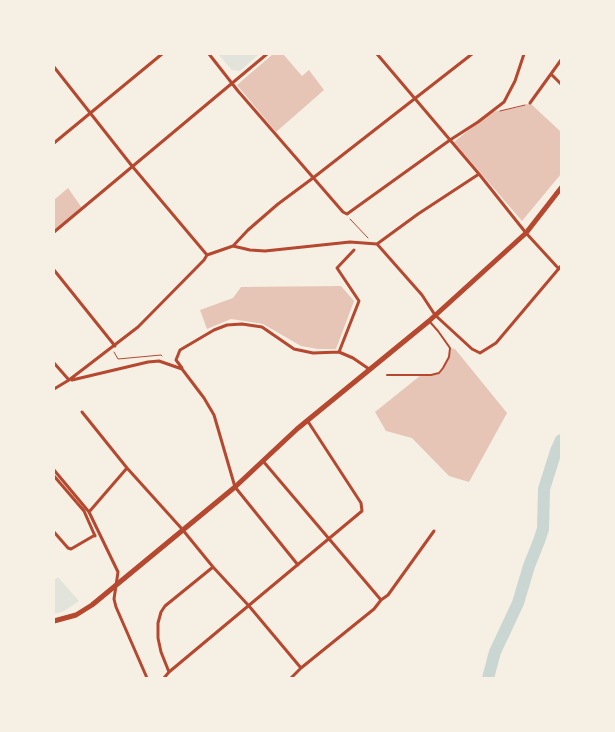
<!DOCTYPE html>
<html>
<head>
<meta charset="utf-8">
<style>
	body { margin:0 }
	#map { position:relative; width:615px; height:732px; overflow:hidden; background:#f6efe4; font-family:Figtree,sans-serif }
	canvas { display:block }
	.frame { position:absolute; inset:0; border:55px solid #f6efe4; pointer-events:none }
</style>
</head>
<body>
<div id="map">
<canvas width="615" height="732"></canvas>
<div class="frame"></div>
</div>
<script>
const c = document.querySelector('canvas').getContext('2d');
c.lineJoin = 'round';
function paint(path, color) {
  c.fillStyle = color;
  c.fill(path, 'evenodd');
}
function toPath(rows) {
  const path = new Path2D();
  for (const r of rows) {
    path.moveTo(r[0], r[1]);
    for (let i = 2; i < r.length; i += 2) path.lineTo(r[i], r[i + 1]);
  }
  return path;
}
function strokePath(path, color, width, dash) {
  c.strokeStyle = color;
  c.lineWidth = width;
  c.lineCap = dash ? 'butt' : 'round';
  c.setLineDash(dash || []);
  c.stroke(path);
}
paint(toPath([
	[218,54,259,54,240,71,232,70],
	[58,577,79,601,64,611,54,614,54,580]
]), '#e2e4dc');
strokePath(toPath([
	[488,678,495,652,518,603,529,566,539,541,543,529,544,489,556,451,561,440]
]), '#c9d6d2', 12);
paint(toPath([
	[273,54,283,54,302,76,309,70,324,90,276,132,237,85],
	[530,103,561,132,561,174,522,221,454,142,491,112,519,107],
	[68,188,82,208,54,232,54,200],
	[341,286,354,301,336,349,318,349,301,346,263,324,245,321,231,319,207,329,200,310,233,298,241,287],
	[450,348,455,349,507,413,469,482,449,476,412,438,386,431,375,412,421,375,431,375,439,373,447,362]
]), '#e6c5b7');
strokePath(toPath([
	[500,111,525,105],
	[350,219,368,238],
	[114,352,118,359,161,355,162,356]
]), '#b5482f', 1);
strokePath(toPath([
	[387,375,431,375,439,373,443,368,449,357,450,348,438,331,430,322]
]), '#b5482f', 2);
strokePath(toPath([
	[209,54,238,91,343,212,347,214,450,140,478,122,504,102,515,81,524,54],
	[377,54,479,174,526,233,559,269],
	[54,67,132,166,207,255],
	[552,75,561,84],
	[530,103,561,60],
	[54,143,162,54],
	[54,232,267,54],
	[377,244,422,295,435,315,472,349,480,353,496,343,561,266],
	[233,246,250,250,265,251,350,242,377,244,418,214,479,174],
	[54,270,115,346],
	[339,352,359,301,337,268,354,250],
	[54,363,69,380],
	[182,368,176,360,180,350,214,330,227,325,242,324,262,327,294,349,313,353,339,352,353,358,369,369],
	[72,380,148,362,159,361,182,369,204,398,214,415,235,487,298,565],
	[54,389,69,380,138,327,204,260,207,255,233,246,248,230,278,204,313,178,472,54],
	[82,412,127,468,182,529,213,567,249,606,301,668],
	[263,461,381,600],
	[54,470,89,512,118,572,114,599,116,607,147,678],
	[54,476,84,511,95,536],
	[89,512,127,468],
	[54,532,68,548,71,549,95,535],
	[169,672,161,652,158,638,158,623,161,612,165,606,213,567],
	[164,678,169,672,362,511,361,503,307,420],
	[291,678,301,668,374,609,381,600,388,595,434,531]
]), '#b5482f', 3);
strokePath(toPath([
	[54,621,76,615,92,605,235,487,297,429,429,321,526,233,561,188]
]), '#b5482f', 5);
</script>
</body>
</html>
